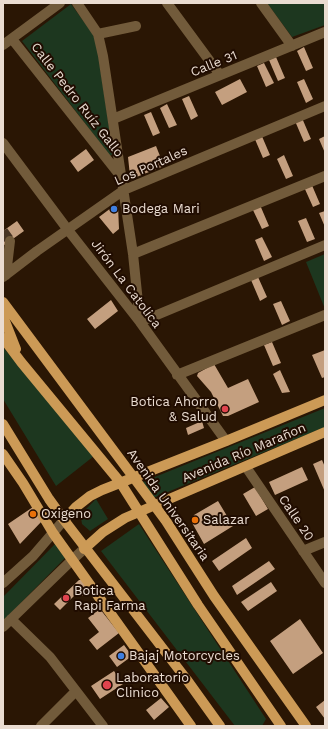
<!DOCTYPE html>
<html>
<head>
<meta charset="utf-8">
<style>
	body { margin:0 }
	#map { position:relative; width:328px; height:729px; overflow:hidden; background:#2a1604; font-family:"Work Sans",sans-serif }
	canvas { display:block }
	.frame { position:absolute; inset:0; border:4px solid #eadcd1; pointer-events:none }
</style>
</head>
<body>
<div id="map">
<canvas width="328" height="729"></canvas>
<div class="frame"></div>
</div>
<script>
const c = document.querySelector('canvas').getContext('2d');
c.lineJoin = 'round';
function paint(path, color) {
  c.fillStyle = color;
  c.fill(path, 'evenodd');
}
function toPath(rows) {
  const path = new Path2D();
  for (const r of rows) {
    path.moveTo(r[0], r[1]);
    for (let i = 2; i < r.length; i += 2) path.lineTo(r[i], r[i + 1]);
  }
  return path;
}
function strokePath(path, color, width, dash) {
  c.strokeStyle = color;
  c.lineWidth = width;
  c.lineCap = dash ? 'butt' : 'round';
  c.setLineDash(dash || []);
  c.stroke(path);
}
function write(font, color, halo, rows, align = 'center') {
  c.font = font + ' "Work Sans",sans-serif';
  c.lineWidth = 4;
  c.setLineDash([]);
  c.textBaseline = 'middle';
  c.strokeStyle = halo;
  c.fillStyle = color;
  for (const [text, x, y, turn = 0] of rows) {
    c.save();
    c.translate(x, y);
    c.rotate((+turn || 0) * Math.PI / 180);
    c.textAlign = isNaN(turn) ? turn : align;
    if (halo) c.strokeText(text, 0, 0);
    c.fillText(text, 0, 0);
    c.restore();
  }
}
paint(toPath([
	[267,3,325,3,325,25,292,37],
	[71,4,93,34,97,46,113,154,110,156,22,41],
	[325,254,325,309,306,262],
	[3,347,94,456,56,486,3,399],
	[325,408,325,427,146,501,135,485],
	[96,499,108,519,90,531,82,524,81,518,83,512],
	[139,524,266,719,262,726,235,726,101,551],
	[56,543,67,556,3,621,3,597]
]), '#1d371f');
paint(toPath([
	[304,47,313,68,306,71,297,51],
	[276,57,285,78,278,81,269,60],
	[264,63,274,83,266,87,257,66],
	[240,79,247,92,222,105,215,92],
	[304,79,313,99,306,103,297,82],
	[189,96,198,116,191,120,182,99],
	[167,104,177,125,169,128,160,108],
	[151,112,160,133,153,136,144,115],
	[302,118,311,139,304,142,295,121],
	[261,134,270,155,263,158,254,137],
	[325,136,325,153,319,139],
	[156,146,164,166,134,178,130,176,128,157],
	[86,149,94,160,78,172,70,161],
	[284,155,293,176,286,179,277,159],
	[311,183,320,204,313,207,304,187],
	[115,205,118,206,119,229,113,234,99,217],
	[260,205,269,226,262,229,252,208],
	[325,211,325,227,319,213],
	[306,218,315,239,307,242,298,221],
	[17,221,24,231,3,246,3,231],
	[262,237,272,257,264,261,255,240],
	[258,277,267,297,260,301,251,280],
	[111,300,118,311,95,329,87,319],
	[281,301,290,321,282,325,273,304],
	[272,342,281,363,273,366,264,345],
	[325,350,325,377,322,378,312,355],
	[214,364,228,388,248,379,259,402,228,416,223,416,211,392,197,376,198,373],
	[280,370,290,392,282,393,273,374],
	[202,421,204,428,188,435,186,428],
	[322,460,325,467,325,492,313,464],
	[302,467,308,480,275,495,269,482],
	[255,487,268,509,256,516,243,494],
	[218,501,233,526,204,544,191,521,194,515],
	[33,507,42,521,20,544,8,524],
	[246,538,252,548,219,571,212,561],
	[269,561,275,569,237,595,232,586],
	[79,580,84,580,91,587,82,596,78,592,60,610,54,604],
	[271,582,277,591,248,611,241,602],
	[100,609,119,633,97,650,89,640,99,632,88,618],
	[300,619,323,653,293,674,270,641],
	[124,645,132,656,117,667,109,656],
	[114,671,123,684,100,699,91,686],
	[161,698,169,707,154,720,146,710],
	[325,700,325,719,316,707]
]), '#c49f7f');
strokePath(toPath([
	[3,231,10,241]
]), '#473423', 10, [10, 5]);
strokePath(toPath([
	[77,3,98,34,103,56,133,254,140,322,325,245],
	[167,3,220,75],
	[261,3,292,46],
	[98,34,136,26],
	[12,39,122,178],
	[3,45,60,3],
	[113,119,325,32],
	[3,143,68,230,140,322,226,441],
	[133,254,325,176],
	[6,275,10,241],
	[3,277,37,251,124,190,325,106],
	[177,375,325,315],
	[246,467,325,583],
	[303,551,325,542],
	[3,583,33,556,64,520],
	[11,619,50,657,103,726],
	[3,627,72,560,84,549],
	[41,726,76,691]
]), '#725b3b', 10);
strokePath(toPath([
	[3,302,166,521,214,596,306,726],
	[3,316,16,349],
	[3,338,21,362,120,482,198,605,281,726],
	[3,424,49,499,64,520,187,680,220,726],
	[3,454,23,483,53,533,191,726],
	[64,520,76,507,90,496,102,490,226,441,325,400],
	[84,549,103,532,125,518,325,432]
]), '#cc9a56', 10);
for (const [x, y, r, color] of [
	[114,209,4,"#3f7fe0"],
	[225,409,4,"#e0444e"],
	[33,514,4,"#e8710a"],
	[195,520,4,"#e8710a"],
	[66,598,4,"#e0444e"],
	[121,656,4,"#3f7fe0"],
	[107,685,5,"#e0444e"]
]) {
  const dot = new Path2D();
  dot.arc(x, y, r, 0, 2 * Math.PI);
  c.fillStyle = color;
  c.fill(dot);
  strokePath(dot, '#200c00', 1.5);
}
write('13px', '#eadcd1', '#200c00', [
	["Calle 31",214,64,-22],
	["Calle Pedro Ruíz Gallo",77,100,52],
	["Los Portales",151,166,-24],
	["Jirón La Catolica",126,284,53],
	["Avenida Río Marañon",244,453,-23],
	["Avenida Universitaria",168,505,55],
	["Calle 20",296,518,56]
]);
write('13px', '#eadcd1', '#200c00', [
	["Bodega Mari",122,209],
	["Botica Ahorro",217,402,"right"],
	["& Salud",217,417,"right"],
	["Oxigeno",41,514],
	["Salazar",203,520],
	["Botica",74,591],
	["Rapi Farma",74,606],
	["Bajaj Motorcycles",129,656],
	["Laboratorio",116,678],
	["Clinico",116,693]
], 'left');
</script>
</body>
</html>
